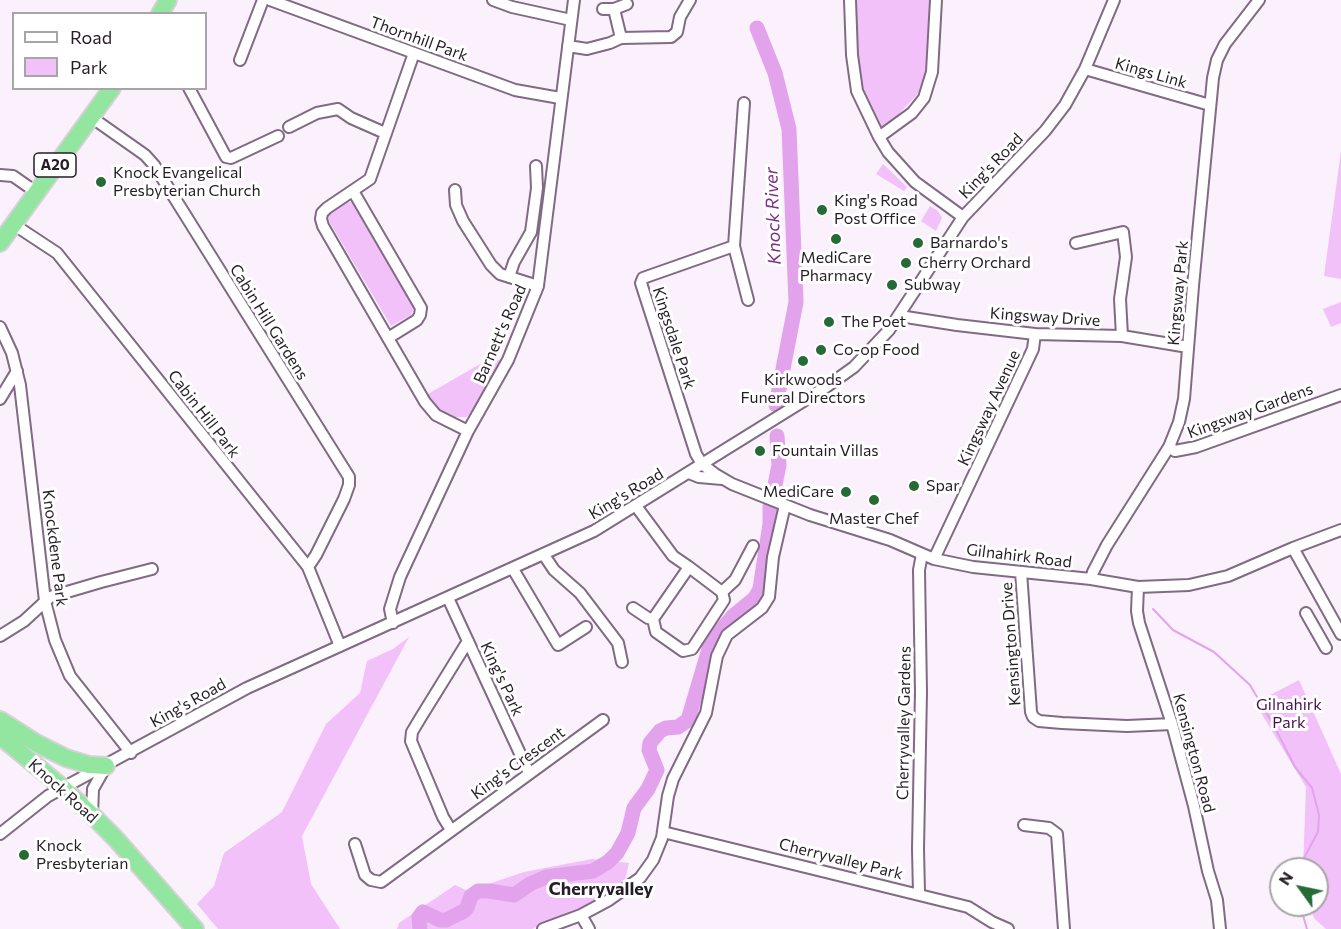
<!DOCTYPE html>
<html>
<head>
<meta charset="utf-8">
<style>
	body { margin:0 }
	#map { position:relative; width:1341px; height:929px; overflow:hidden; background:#fbf1fd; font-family:Commissioner,sans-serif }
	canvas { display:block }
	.legend { position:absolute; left:12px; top:12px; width:195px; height:78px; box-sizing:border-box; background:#fff; border:2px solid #a8a5a9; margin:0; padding:8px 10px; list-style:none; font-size:18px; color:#261d27 }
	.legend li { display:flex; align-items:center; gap:12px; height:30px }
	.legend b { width:30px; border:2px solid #a8a5a9 }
	.north { position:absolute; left:1269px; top:857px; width:60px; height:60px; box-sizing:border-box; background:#fff; border:2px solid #a8a5a9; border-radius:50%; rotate:303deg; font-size:16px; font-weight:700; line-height:24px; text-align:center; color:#261d27 }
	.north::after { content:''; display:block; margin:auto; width:21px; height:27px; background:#266a36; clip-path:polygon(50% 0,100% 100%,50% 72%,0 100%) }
</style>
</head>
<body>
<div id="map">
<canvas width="1341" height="929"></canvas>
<ul class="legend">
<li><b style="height:8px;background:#fff"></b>Road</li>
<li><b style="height:16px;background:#f2c1f9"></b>Park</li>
</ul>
<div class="north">N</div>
</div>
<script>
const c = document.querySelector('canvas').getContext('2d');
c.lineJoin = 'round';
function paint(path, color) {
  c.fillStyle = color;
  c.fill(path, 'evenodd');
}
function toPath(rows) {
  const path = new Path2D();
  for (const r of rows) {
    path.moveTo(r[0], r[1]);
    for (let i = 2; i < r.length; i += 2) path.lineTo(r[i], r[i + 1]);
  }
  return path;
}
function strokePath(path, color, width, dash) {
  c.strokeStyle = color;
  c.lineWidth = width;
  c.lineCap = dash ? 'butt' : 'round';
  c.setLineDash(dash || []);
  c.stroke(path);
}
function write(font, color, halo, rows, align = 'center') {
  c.font = font + ' Commissioner,sans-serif';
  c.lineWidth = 6;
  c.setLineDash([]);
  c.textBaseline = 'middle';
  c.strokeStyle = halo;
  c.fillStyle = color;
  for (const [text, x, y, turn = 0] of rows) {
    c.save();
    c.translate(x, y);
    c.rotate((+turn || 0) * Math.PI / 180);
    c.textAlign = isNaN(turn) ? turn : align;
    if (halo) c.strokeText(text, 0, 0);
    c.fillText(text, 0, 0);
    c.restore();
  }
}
paint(toPath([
	[854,0,931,0,926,77,917,95,889,124,885,126,879,126,865,101,860,86],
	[1341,151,1341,279,1324,276],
	[883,164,907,187,904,191,876,174],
	[345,200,353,203,414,308,411,315,391,326,330,223,328,216,332,210],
	[930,206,938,211,942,218,936,231,921,221],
	[1341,302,1341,323,1331,327,1323,309],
	[494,356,500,361,479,400,467,417,454,417,444,413,428,398,428,394],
	[409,637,302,836,311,884,340,929,218,929,197,904,214,886,224,853,282,812,326,724,360,693,367,661,393,649],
	[1299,680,1341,774,1341,929,1326,929,1314,918,1310,905,1317,905,1317,869,1303,869,1306,787,1255,703],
	[592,859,629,863,624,884,595,901,532,929,397,929,399,923,455,885,468,891,524,872]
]), '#f2c1f9');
strokePath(toPath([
	[1153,609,1173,630,1214,652,1250,685,1274,726,1295,767,1312,788,1319,815,1318,832,1298,869],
	[1300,905,1307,929]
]), '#e3a3ec', 2);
strokePath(toPath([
	[757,28,775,73,789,129,796,302,776,405],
	[774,490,779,465,777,436],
	[420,929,419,917,423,912,440,920,446,920,464,911,467,908,471,896,478,891,489,891,514,895,530,884,546,877,593,871,608,862,617,853,628,833,634,808,648,789,657,770,649,750,650,743,660,731,666,728,678,727,688,720,711,642,733,616,755,598,760,589,770,524,770,506]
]), '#e3a3ec', 15);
const minor = toPath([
	[270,0,515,90,560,98],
	[493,0,512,7,571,20],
	[850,0,852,55,857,91,879,137,888,152,915,182,963,217],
	[603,9,614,9,627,4],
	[614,9,621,38],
	[568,46,587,49,610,43,621,38,671,37,677,32,680,17,690,0],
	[414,53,370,179,327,208,322,213,321,219,323,226,425,402,436,415,468,431],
	[240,60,263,0],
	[1085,69,1210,105],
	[189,88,226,157,231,158,278,136],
	[744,103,734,246,748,300],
	[91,117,145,155,154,165,349,477,349,485,344,499,316,555,308,567],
	[289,127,317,113,338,109,351,118,385,133],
	[879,137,912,113,924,98,932,72,936,0],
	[0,175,13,176,36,192],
	[455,190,456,205,463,221,491,265,500,274,538,286],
	[353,191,421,308,420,315,417,320,388,338],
	[13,224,57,253,308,567,340,646],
	[1076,243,1123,232,1126,257,1120,299,1122,336],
	[734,246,643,278,641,283,696,454,702,464,715,474,732,484,810,515,890,540,934,559,973,567,1091,579,1138,587,1189,585,1228,576,1293,548,1341,530],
	[509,277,514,262,531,232,537,188,536,166],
	[900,314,906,317,957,325,1035,334,1122,336,1188,347],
	[0,327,12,353,20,385,45,601,55,640,70,676,131,753],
	[0,399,17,371],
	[1169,447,1175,451,1196,447,1341,395],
	[689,473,699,477,722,479],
	[636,506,673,556,689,567,653,619,656,632,683,651,692,649,724,600,722,592,689,567],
	[1293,548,1341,634],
	[544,555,554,570,580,593,618,643,622,662],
	[934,559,1033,349,1035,334],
	[513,569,558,645,586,627],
	[1021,572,1031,712,1033,717,1039,721,1062,723,1127,726,1172,724],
	[1091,579,1093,572,1107,545,1169,447,1179,422,1184,399,1193,286,1213,78,1217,60,1225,44,1259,0],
	[1138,587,1137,611,1139,623,1172,724,1194,806,1208,871,1217,900,1220,929],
	[722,592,735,580,753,546],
	[448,598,529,773],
	[633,608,648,618,653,619],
	[1306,613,1326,648],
	[393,623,390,609,400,577,468,431,508,360,538,286,574,0],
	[0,636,24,621,50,597,101,582,152,569],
	[92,815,93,789,106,766],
	[1024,825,1049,828,1057,834,1064,929],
	[451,830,443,817,411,741,412,732,421,717,468,641],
	[663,832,968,907,992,922,1008,929],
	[0,834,48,796,247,688,594,531,826,387,854,367,889,330,963,217,1045,131,1065,105,1085,69,1114,0],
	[355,844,365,875,371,880,381,882,603,720],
	[919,893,918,849,921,692,919,570,922,554],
	[581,915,589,929],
	[543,929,581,915,609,900,640,878,653,860,662,838,668,796,673,779,706,713,717,656,727,635,762,608,769,597,773,557,785,505]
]);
const highway = toPath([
	[160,14,168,0],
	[0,243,112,88],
	[0,720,36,743,66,758,89,765,106,766],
	[0,736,63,788,92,815,115,838,195,929]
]);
strokePath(minor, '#816a84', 14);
strokePath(highway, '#d4d2d4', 20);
strokePath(minor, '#fff', 10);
strokePath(highway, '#92e69f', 16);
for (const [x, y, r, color] of [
	[101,182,6,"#266a36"],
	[822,210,6,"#266a36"],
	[836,239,6,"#266a36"],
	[918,243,6,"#266a36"],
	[906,263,6,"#266a36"],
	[892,285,6,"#266a36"],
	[829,322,6,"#266a36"],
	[821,350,6,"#266a36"],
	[803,361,6,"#266a36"],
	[760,451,6,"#266a36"],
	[914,486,6,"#266a36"],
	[846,492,6,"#266a36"],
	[874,500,6,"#266a36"],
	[24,855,6,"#266a36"]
]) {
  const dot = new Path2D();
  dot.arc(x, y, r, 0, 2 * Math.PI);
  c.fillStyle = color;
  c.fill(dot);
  strokePath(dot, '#fff', 2);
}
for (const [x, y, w] of [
	[55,165,42]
]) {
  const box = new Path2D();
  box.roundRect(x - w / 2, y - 12, w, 24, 4.5);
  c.fillStyle = '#fff';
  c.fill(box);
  strokePath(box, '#261d27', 1.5);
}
write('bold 15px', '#261d27', null, [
	["A20",55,165]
]);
write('16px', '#261d27', '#fff', [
	["Thornhill Park",419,39,20],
	["Kings Link",1151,73,16],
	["King's Road",991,166,-46],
	["Kingsway Park",1178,293,-85],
	["Kingsway Drive",1045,317,4],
	["Cabin Hill Gardens",269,322,58],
	["Barnett's Road",500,334,-66],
	["Kingsdale Park",674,338,72],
	["Kingsway Avenue",989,408,-65],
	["Kingsway Gardens",1250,411,-20],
	["Cabin Hill Park",204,414,52],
	["King's Road",626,494,-31],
	["Knockdene Park",55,548,83],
	["Gilnahirk Road",1019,556,7],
	["Kensington Drive",1011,644,-94],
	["King's Park",502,679,65],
	["King's Road",188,703,-29],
	["Cherryvalley Gardens",904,723,-89],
	["Kensington Road",1194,753,75],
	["King's Crescent",518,763,-36],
	["Knock Road",63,791,42],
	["Cherryvalley Park",841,859,14]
]);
write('16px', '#261d27', '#fff', [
	["Knock Evangelical",113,173],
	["Presbyterian Church",113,191],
	["King's Road",834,201],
	["Post Office",834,219],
	["Barnardo's",930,243],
	["MediCare",836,258,"center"],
	["Pharmacy",836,276,"center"],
	["Cherry Orchard",918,263],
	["Subway",904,285],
	["The Poet",841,322],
	["Co-op Food",833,350],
	["Kirkwoods",803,380,"center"],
	["Funeral Directors",803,398,"center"],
	["Fountain Villas",772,451],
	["Spar",926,486],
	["MediCare",834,492,"right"],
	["Master Chef",874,519,"center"],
	["Knock",36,846],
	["Presbyterian",36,864]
], 'left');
write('16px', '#480d50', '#fff', [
	["Gilnahirk",1289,705],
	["Park",1289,723]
]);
write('italic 18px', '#7b2f86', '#fff', [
	["Knock River",773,216,-92]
]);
write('bold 18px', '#261d27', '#fff', [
	["Cherryvalley",601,889]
]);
</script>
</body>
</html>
